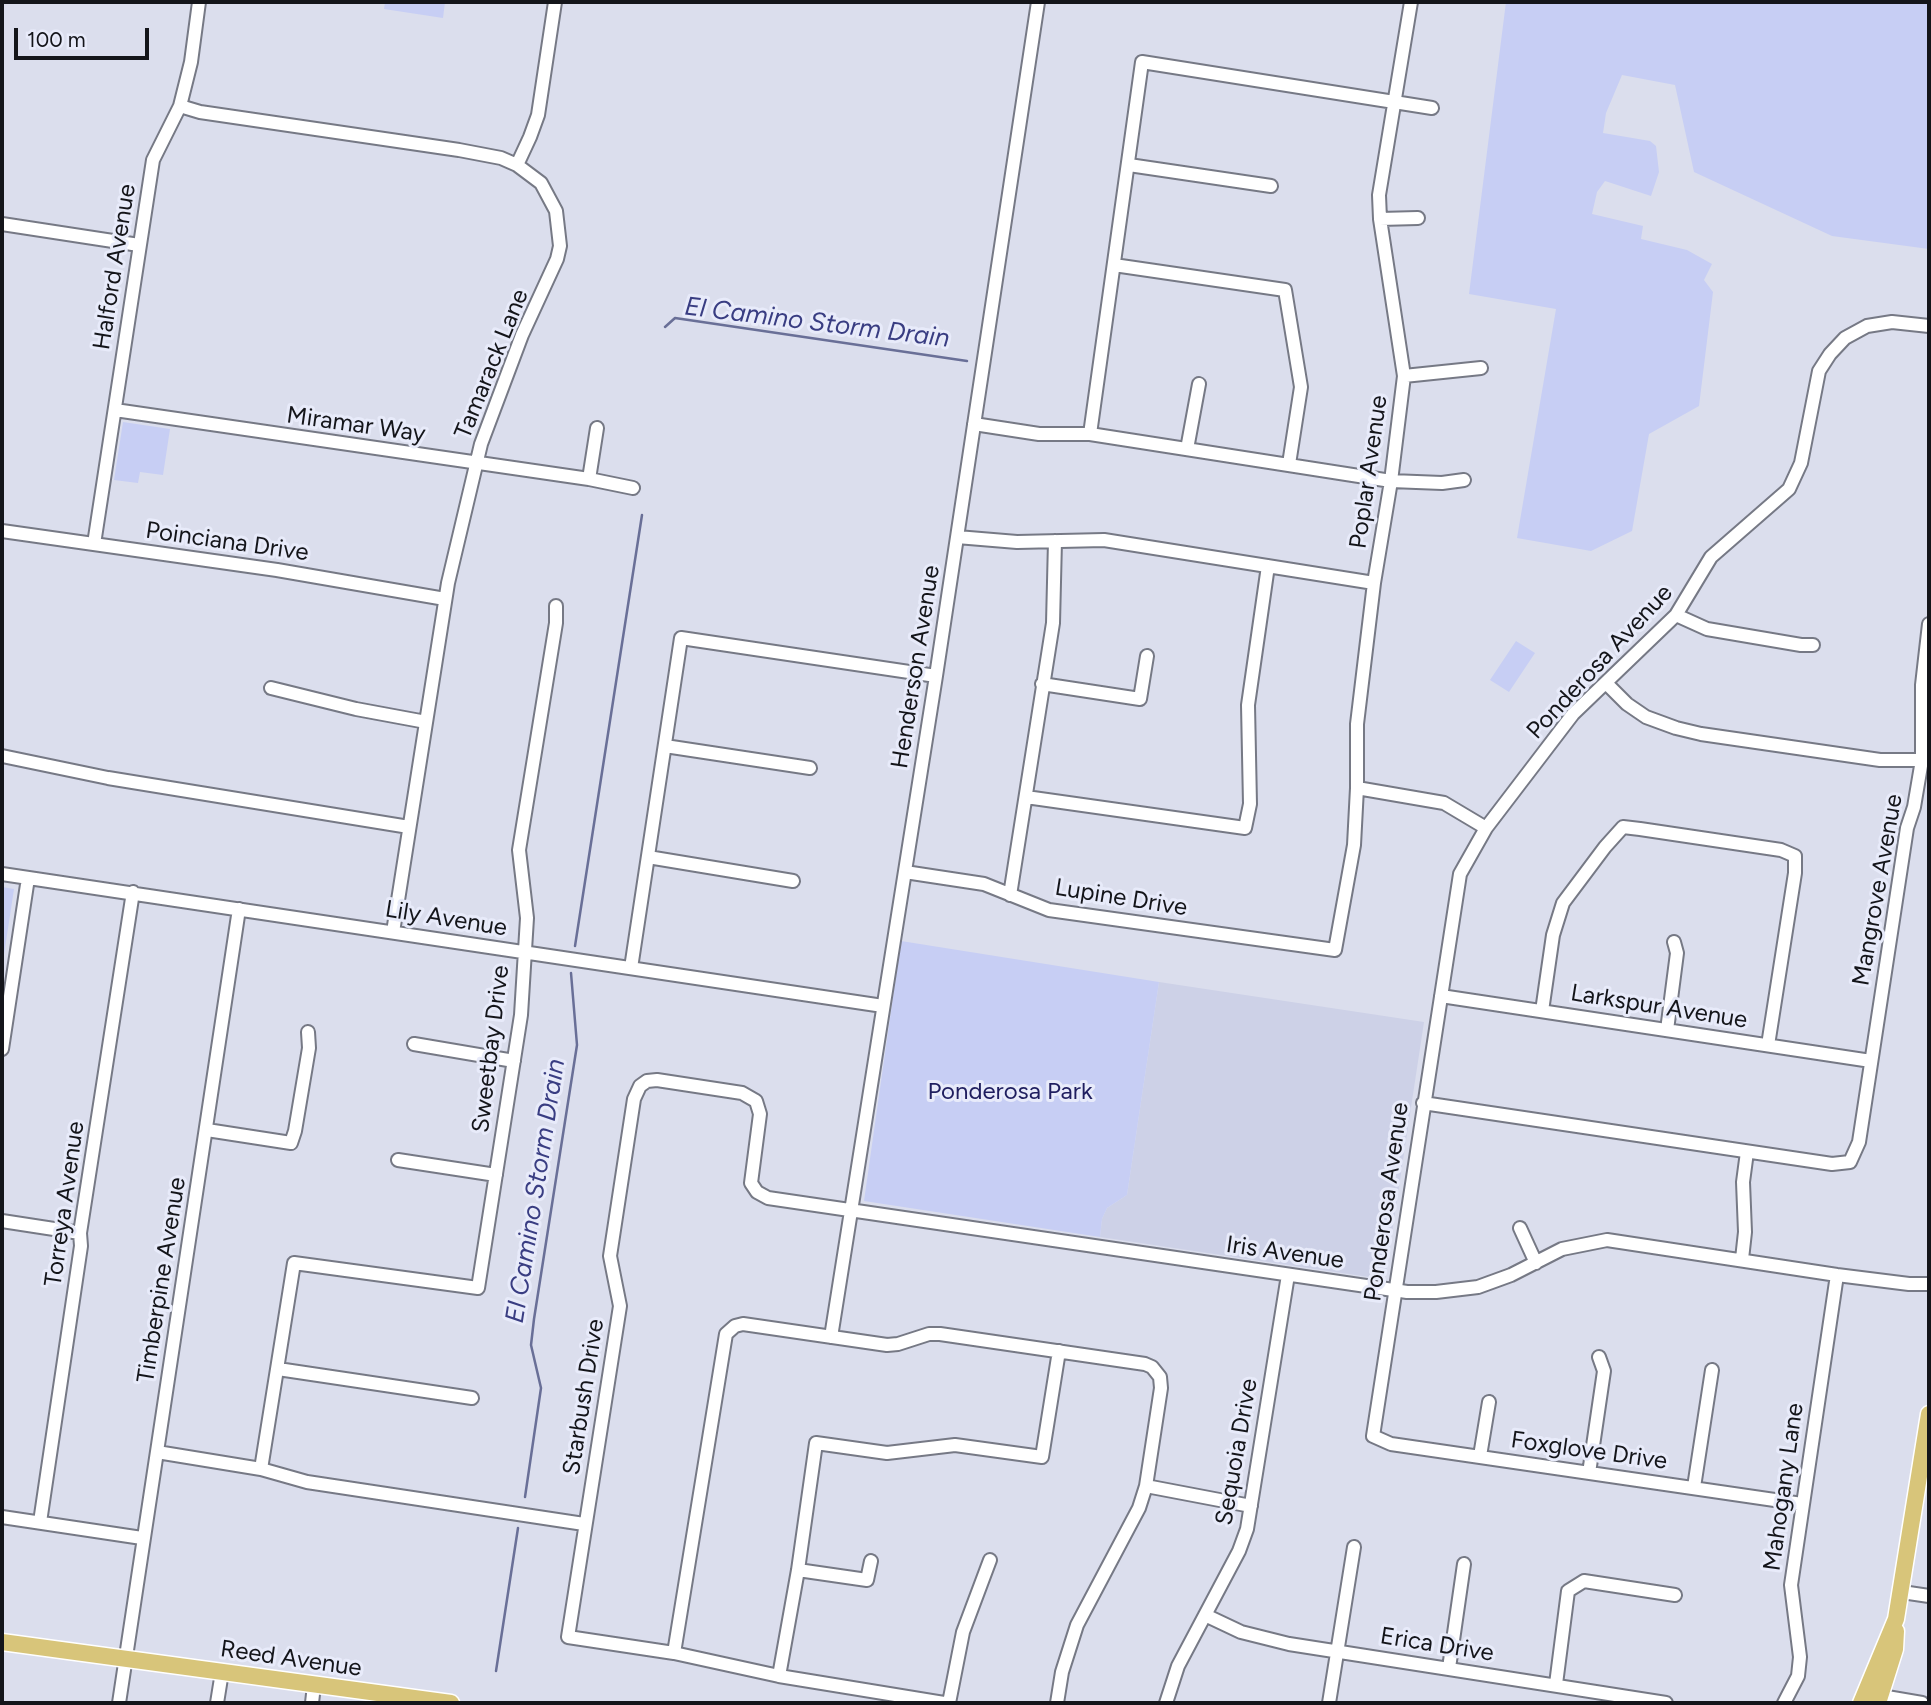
<!DOCTYPE html>
<html>
<head>
<meta charset="utf-8">
<style>
	body { margin:0 }
	#map { position:relative; width:1931px; height:1705px; overflow:hidden; background:#dbdeed; font-family:Figtree,sans-serif }
	canvas { display:block }
	.frame { position:absolute; inset:0; border:4px solid #14151a; pointer-events:none }
	.scale { position:absolute; left:14px; top:28px; width:135px; height:32px; box-sizing:border-box; border:4px solid #14151a; border-top:0; padding-left:9px; font-size:21px; line-height:24px; white-space:nowrap; color:#14151a; -webkit-text-stroke:5px #e8ebfa; paint-order:stroke }
</style>
</head>
<body>
<div id="map">
<canvas width="1931" height="1705"></canvas>
<div class="frame"></div>
<div class="scale">100 m</div>
</div>
<script>
const c = document.querySelector('canvas').getContext('2d');
c.lineJoin = 'round';
function paint(path, color) {
  c.fillStyle = color;
  c.fill(path, 'evenodd');
}
function toPath(rows) {
  const path = new Path2D();
  for (const r of rows) {
    path.moveTo(r[0], r[1]);
    for (let i = 2; i < r.length; i += 2) path.lineTo(r[i], r[i + 1]);
  }
  return path;
}
function strokePath(path, color, width, dash) {
  c.strokeStyle = color;
  c.lineWidth = width;
  c.lineCap = dash ? 'butt' : 'round';
  c.setLineDash(dash || []);
  c.stroke(path);
}
function write(font, color, halo, rows, align = 'center') {
  c.font = font + ' Figtree,sans-serif';
  c.lineWidth = 6;
  c.setLineDash([]);
  c.textBaseline = 'middle';
  c.strokeStyle = halo;
  c.fillStyle = color;
  for (const [text, x, y, turn = 0] of rows) {
    c.save();
    c.translate(x, y);
    c.rotate((+turn || 0) * Math.PI / 180);
    c.textAlign = isNaN(turn) ? turn : align;
    if (halo) c.strokeText(text, 0, 0);
    c.fillText(text, 0, 0);
    c.restore();
  }
}
paint(toPath([
	[1159,982,1424,1022,1386,1272,1376,1278,1100,1237,1102,1219,1107,1208,1127,1195]
]), '#cdd1e7');
paint(toPath([
	[385,2,445,2,443,18,384,9],
	[1506,2,1929,2,1929,249,1832,236,1694,172,1675,85,1622,75,1606,113,1603,133,1650,141,1656,146,1659,172,1651,196,1605,181,1597,192,1592,214,1643,226,1641,239,1687,250,1712,264,1704,280,1713,292,1699,406,1649,434,1632,531,1591,551,1517,538,1556,309,1469,294],
	[123,422,170,429,163,475,140,472,138,483,114,480],
	[1516,641,1535,653,1509,692,1490,680],
	[2,887,14,889,3,961,2,961],
	[901,941,1159,982,1127,1195,1107,1208,1102,1219,1100,1237,864,1201]
]), '#c7cef4');
strokePath(toPath([
	[665,327,675,318,967,361],
	[575,946,642,515],
	[525,1497,541,1388,531,1345,534,1319,577,1045,571,973],
	[496,1671,518,1528]
]), '#696f97', 2.5);
const minor = toPath([
	[180,106,200,112,459,150,501,158,517,165,541,183,556,211,560,246,557,259,522,335,481,444,448,583,393,932],
	[517,165,530,137,538,115,555,2],
	[1129,165,1271,186],
	[1380,219,1418,218],
	[2,224,139,245],
	[1114,265,1285,290,1301,387,1289,464],
	[1404,376,1481,368],
	[115,410,589,479,633,488],
	[974,424,1039,434,1090,434,1391,481,1442,483,1464,480],
	[1090,434,1142,62,1432,108],
	[1187,449,1199,384],
	[589,479,597,428],
	[2,531,277,570,445,599],
	[957,537,1017,542,1104,540,1374,583],
	[94,544,153,160,180,106,191,62,199,2],
	[1676,615,1707,629,1801,645,1813,645],
	[1606,683,1627,704,1646,717,1676,728,1701,734,1880,760,1929,760],
	[1042,684,1140,699,1147,656],
	[271,688,356,709,426,722],
	[665,746,810,768],
	[2,756,108,778,409,827],
	[1357,788,1444,803,1486,828],
	[1026,797,1245,828,1250,804,1248,705,1268,566],
	[648,857,793,881],
	[905,872,984,884,1049,910,1335,950,1354,845,1357,788,1357,724,1374,583,1391,481,1404,376,1380,219,1379,195,1411,2],
	[2,874,883,1006],
	[1010,895,1053,623,1055,541],
	[631,968,681,638,936,676],
	[1441,996,1871,1061],
	[1542,1011,1553,935,1563,903,1605,847,1623,827,1640,829,1781,850,1795,856,1795,873,1768,1045],
	[1667,1030,1677,953,1674,942],
	[414,1044,514,1061],
	[2,1049,28,878],
	[1423,1103,1832,1164,1850,1162,1859,1142,1907,828,1914,807,1922,760,1922,685,1929,624],
	[207,1130,291,1143,295,1131,309,1048,308,1032],
	[398,1160,496,1175],
	[2,1221,80,1233],
	[1520,1228,1536,1263],
	[1742,1259,1745,1232,1743,1182,1747,1152],
	[831,1337,936,676,1038,2],
	[278,1369,472,1398],
	[157,1452,261,1469,307,1482,584,1524],
	[1480,1456,1489,1402],
	[261,1469,294,1263,478,1288,521,1015,527,918,519,850,556,623,556,606],
	[1589,1473,1604,1371,1599,1357],
	[1146,1486,1251,1506],
	[1694,1487,1712,1370],
	[1802,1504,1391,1444,1373,1436,1460,874,1486,828,1573,714,1676,615,1711,557,1789,489,1801,463,1819,371,1830,354,1845,338,1867,326,1892,322,1929,326],
	[2,1517,142,1538],
	[40,1522,81,1246,80,1233,133,892],
	[798,1570,867,1580,871,1561],
	[1902,1592,1929,1596],
	[1205,1615,1241,1632,1289,1644,1666,1703],
	[674,1653,726,1334,735,1326,743,1324,887,1345,898,1344,929,1334,940,1334,1145,1364,1152,1367,1160,1377,1161,1388,1146,1486,1139,1508,1077,1625,1062,1672,1057,1703],
	[1449,1668,1464,1564],
	[779,1676,798,1570,816,1443,887,1453,955,1445,1042,1457,1059,1351],
	[1556,1684,1568,1591,1584,1581,1675,1595],
	[1881,1696,1922,1703],
	[119,1703,239,909],
	[217,1703,222,1672],
	[312,1703,314,1685],
	[944,1703,779,1676,674,1653,568,1637,620,1306,610,1256,634,1099,640,1086,647,1081,657,1080,742,1093,756,1101,760,1114,751,1183,757,1192,768,1198,1407,1292,1436,1292,1478,1287,1511,1275,1562,1249,1607,1240,1837,1275,1909,1284,1929,1284],
	[949,1703,963,1632,990,1560],
	[1166,1703,1178,1666,1239,1551,1247,1529,1288,1275],
	[1329,1703,1354,1547],
	[1784,1703,1798,1676,1800,1657,1791,1585,1837,1275]
]);
const major = toPath([
	[2,1642,451,1703],
	[1861,1703,1896,1619,1929,1414],
	[1878,1703,1895,1649,1896,1631]
]);
strokePath(minor, '#767985', 16);
strokePath(major, '#fff', 19);
strokePath(minor, '#fff', 12);
strokePath(major, '#d8c57a', 16);
write('24px', '#14151a', '#e8ebfa', [
	["Halford Avenue",115,267,-81],
	["Tamarack Lane",492,364,-68],
	["Miramar Way",356,425,8],
	["Poplar Avenue",1369,472,-82],
	["Poinciana Drive",227,542,8],
	["Ponderosa Avenue",1600,662,-47],
	["Henderson Avenue",916,667,-81],
	["Mangrove Avenue",1878,890,-80],
	["Lupine Drive",1121,898,9],
	["Lily Avenue",446,919,9],
	["Larkspur Avenue",1659,1007,9],
	["Sweetbay Drive",491,1049,-83],
	["Ponderosa Avenue",1387,1202,-82],
	["Torreya Avenue",65,1204,-82],
	["Iris Avenue",1285,1253,8],
	["Timberpine Avenue",162,1280,-81],
	["Starbush Drive",584,1397,-81],
	["Foxglove Drive",1589,1451,8],
	["Sequoia Drive",1237,1452,-80],
	["Mahogany Lane",1784,1487,-82],
	["Erica Drive",1437,1645,9],
	["Reed Avenue",291,1659,8]
]);
write('24px', '#1f1e5f', '#e8ebfa', [
	["Ponderosa Park",1010,1092]
]);
write('italic 26px', '#393d82', '#e8ebfa', [
	["El Camino Storm Drain",817,323,7],
	["El Camino Storm Drain",536,1191,-81]
]);
</script>
</body>
</html>
